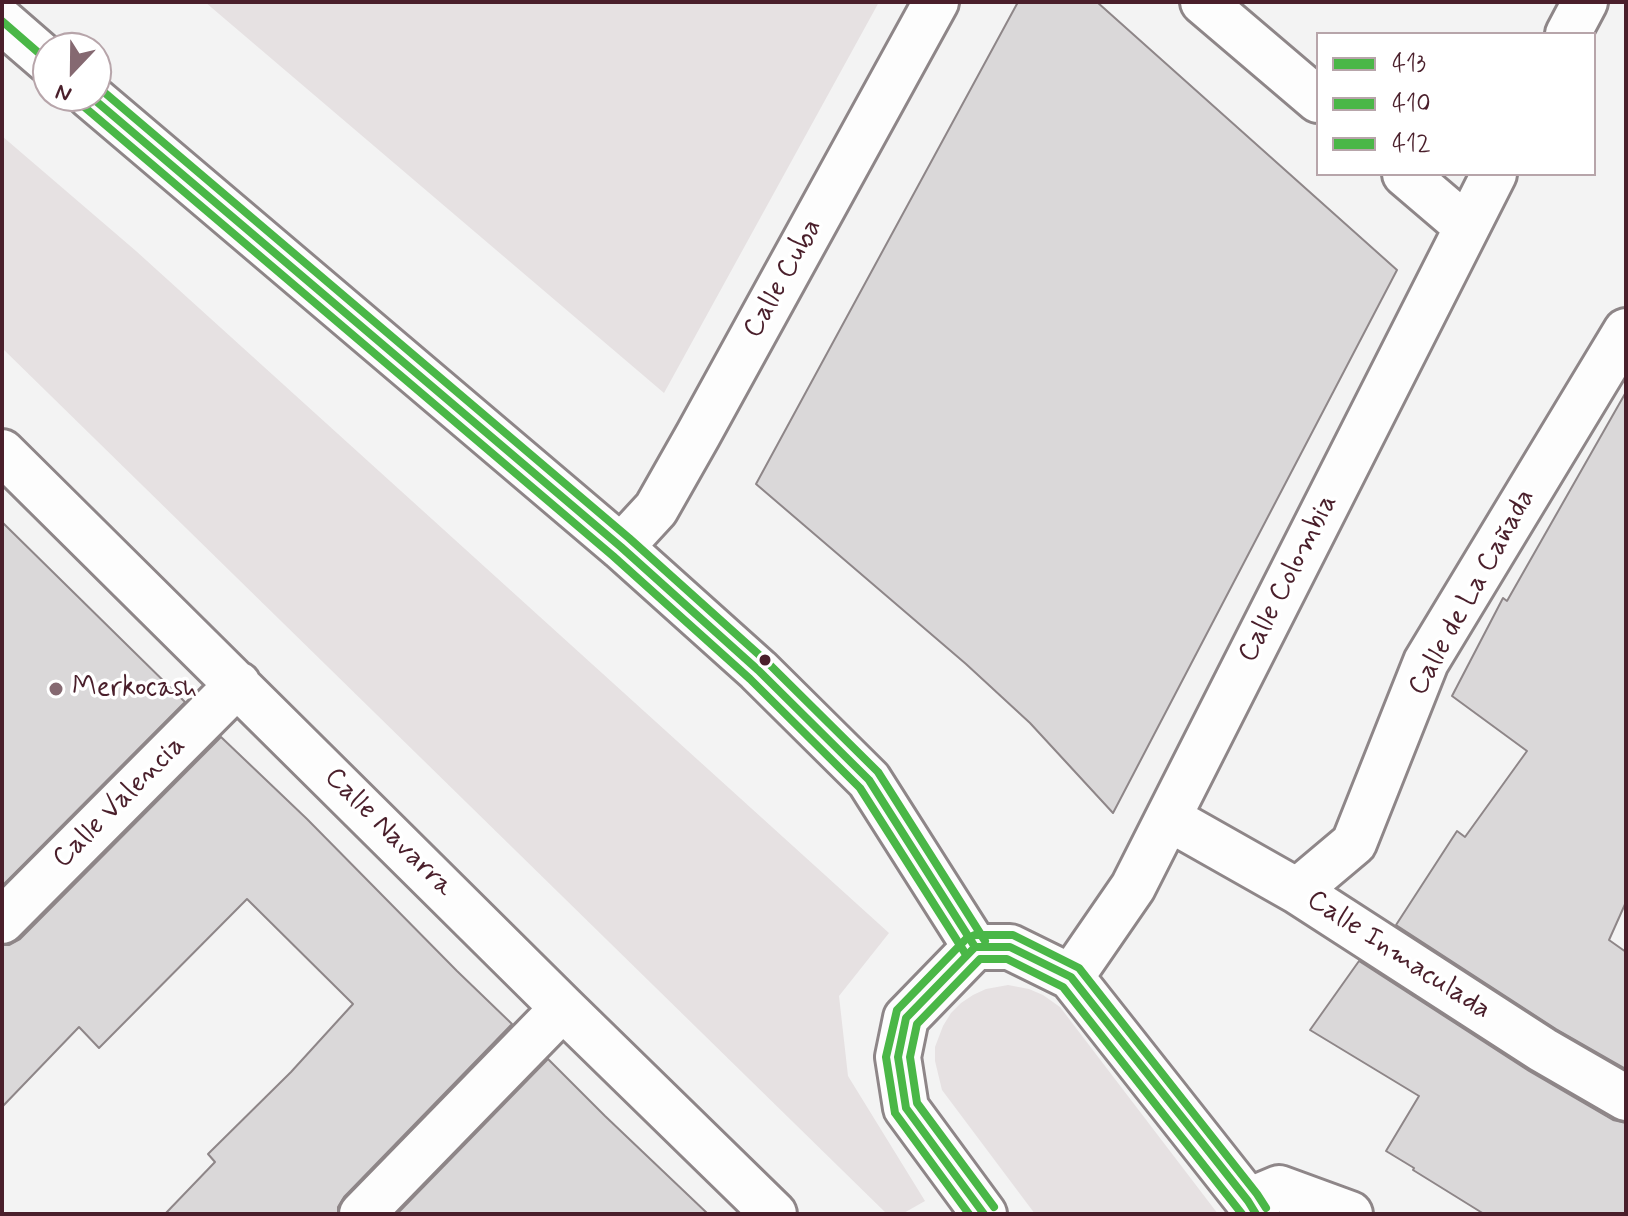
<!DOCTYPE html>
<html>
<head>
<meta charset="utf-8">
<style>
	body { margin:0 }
	#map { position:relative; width:1628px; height:1216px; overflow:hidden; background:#f3f3f3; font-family:Mynerve,sans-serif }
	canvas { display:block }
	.frame { position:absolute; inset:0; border:4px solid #4a1f2b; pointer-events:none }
	.legend { position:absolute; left:1316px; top:32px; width:280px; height:144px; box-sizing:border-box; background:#fff; border:2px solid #b7a5aa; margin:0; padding:10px 14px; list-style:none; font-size:24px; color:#4a1f2b }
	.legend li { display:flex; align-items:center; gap:16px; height:40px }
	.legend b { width:40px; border:2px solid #b7a5aa }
	.north { position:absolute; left:32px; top:32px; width:80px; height:80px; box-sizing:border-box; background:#fff; border:2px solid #b7a5aa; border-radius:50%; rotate:202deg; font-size:22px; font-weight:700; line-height:32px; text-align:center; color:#4a1f2b }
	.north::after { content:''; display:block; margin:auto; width:28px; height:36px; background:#856971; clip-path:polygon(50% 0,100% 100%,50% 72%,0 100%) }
</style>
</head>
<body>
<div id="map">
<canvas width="1628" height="1216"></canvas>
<div class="frame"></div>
<ul class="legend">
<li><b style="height:10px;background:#4ab747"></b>413</li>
<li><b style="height:10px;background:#4ab747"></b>410</li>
<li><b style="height:10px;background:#4ab747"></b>412</li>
</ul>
<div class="north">N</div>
</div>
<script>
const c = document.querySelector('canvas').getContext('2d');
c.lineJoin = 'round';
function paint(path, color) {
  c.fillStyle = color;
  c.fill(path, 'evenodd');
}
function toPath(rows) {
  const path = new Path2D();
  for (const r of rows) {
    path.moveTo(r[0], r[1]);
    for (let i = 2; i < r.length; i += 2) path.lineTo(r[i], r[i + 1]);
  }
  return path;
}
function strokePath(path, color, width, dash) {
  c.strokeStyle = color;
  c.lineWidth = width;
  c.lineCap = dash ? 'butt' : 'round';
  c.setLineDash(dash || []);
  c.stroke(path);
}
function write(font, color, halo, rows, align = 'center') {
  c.font = font + ' Mynerve,sans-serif';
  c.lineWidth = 7;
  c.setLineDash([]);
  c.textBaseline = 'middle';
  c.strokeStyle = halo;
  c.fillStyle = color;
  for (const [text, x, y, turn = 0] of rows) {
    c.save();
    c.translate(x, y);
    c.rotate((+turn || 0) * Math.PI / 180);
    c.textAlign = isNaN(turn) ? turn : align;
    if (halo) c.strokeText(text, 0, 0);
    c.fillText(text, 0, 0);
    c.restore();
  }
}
paint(toPath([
	[205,2,879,2,664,393],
	[2,136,136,251,889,933,839,996,848,1076,925,1201,902,1214,887,1214,2,348],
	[1008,985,1029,989,1043,995,1060,1007,1218,1214,1035,1214,942,1090,935,1061,935,1047,943,1026,951,1013,961,1003,973,995,986,989]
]), '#e6e1e2');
const building = toPath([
	[1018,2,1097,2,1397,270,1113,813,1030,723,966,664,756,484,1018,2],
	[1626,392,1626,902,1609,940,1626,952,1626,1069,1556,1029,1396,925,1457,831,1465,837,1527,751,1452,696,1503,598,1507,601,1626,392],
	[2,522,185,702,2,886,2,522],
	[221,737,307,819,457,971,512,1024,344,1197,338,1207,338,1214,165,1214,215,1162,208,1154,291,1072,353,1004,247,899,99,1048,79,1027,2,1107,2,945,9,945,20,939,221,737],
	[1359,961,1529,1071,1613,1120,1626,1123,1626,1214,1484,1214,1413,1170,1414,1168,1386,1151,1419,1096,1310,1030,1359,961],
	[548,1059,605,1116,708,1214,397,1214,548,1059]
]);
paint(building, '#dad8d9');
strokePath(building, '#8e8688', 2);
const minor = toPath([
	[1203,2,1318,100],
	[2,21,48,61],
	[1568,34,1585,2],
	[90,96,621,547,758,670,869,780,975,947],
	[1405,174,1467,227],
	[2,452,563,1008,774,1214],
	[621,547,656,509,698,435,936,2],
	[1168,818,1297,891,1543,1050,1626,1098],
	[1297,891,1354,843,1426,662,1626,331],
	[2,921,238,684],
	[1071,977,1133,887,1494,174],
	[1248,1201,1279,1188,1350,1214],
	[362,1214,563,1008],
	[984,1214,906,1108,898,1057,906,1018,975,947,1010,947,1071,977,1248,1201,1256,1214]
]);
strokePath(minor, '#8e8688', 50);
strokePath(minor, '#fdfdfd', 44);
strokePath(toPath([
	[2,21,48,61],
	[90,96,621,547,758,670,869,780,975,947],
	[984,1214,906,1108,898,1057,906,1018,975,947,1010,947,1071,977,1248,1201,1256,1214]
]), '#4ab747', 8);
strokePath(toPath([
	[82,105,613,556,750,679,860,788,965,953],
	[994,1207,917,1103,910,1057,917,1024,980,959,1007,959,1063,987,1242,1214]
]), '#4ab747', 8);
strokePath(toPath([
	[98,87,629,538,766,661,878,772,985,941],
	[969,1214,895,1113,886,1057,897,1010,966,939,975,935,1013,935,1079,968,1257,1194,1266,1208]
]), '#4ab747', 8);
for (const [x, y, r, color] of [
	[765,660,7,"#4a1f2b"],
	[56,689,8,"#856971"]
]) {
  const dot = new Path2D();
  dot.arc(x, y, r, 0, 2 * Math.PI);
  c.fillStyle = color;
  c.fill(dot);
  strokePath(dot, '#fff', 3);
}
write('28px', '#4a1f2b', '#fff', [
	["Calle Cuba",784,279,-61],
	["Calle Colombia",1289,579,-63],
	["Calle de La Cañada",1473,593,-61],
	["Calle Valencia",120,803,-45],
	["Calle Navarra",388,833,45],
	["Calle Inmaculada",1398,956,33]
]);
write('28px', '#4a1f2b', '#fff', [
	["Merkocash",72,689]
], 'left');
</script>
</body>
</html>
